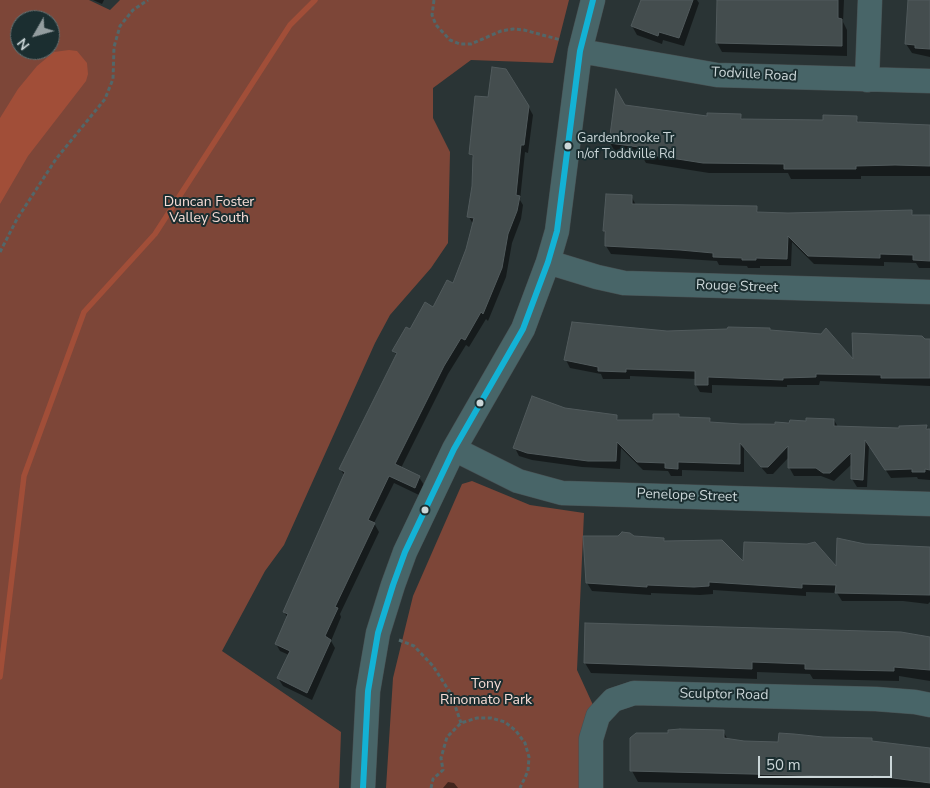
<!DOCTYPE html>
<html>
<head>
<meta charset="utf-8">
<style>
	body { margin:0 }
	#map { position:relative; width:930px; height:788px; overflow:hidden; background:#2a3435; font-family:"Nunito Sans",sans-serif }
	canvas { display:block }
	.north { position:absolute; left:10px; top:10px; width:50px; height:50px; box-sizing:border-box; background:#1b2e30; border:1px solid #617173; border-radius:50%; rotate:232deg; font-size:14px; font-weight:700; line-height:20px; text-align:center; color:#cbd6d8 }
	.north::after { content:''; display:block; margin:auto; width:18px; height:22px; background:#939d9f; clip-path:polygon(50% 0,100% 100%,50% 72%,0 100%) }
	.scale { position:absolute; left:758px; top:756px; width:134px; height:22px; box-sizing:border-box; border:2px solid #cbd6d8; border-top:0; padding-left:6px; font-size:15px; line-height:18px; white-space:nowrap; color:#cbd6d8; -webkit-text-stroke:4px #1b2e30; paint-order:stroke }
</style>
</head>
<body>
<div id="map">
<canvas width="930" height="788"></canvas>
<div class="north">N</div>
<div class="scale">50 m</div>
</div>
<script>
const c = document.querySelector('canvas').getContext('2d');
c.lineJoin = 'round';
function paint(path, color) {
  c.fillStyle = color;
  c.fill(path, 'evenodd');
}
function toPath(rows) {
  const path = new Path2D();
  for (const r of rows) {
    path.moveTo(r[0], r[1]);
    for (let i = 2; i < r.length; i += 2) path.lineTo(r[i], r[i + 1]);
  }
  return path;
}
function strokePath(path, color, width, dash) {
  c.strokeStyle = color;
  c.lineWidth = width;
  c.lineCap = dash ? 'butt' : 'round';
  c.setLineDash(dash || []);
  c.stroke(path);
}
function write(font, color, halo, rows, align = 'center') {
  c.font = font + ' "Nunito Sans",sans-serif';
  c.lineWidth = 4;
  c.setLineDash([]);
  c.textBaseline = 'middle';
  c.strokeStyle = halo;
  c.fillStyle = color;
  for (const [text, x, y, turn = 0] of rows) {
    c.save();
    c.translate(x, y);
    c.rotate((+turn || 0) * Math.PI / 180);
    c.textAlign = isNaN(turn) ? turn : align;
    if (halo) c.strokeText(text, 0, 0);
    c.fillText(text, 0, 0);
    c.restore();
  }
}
paint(toPath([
	[0,0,89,0,110,10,120,0,569,0,553,63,471,60,433,88,433,118,450,152,448,243,431,268,390,315,375,343,284,545,265,571,222,651,341,732,339,788,0,788],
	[20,20,50,20,50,50,20,50],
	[472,481,530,505,584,513,577,670,593,705,580,788,386,788,393,678,413,596,462,484]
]), '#7d4638');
paint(toPath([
	[69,50,77,51,87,63,88,74,86,81,28,156,0,204,0,118,18,89,37,66,54,52]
]), '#a14e38');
paint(toPath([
	[93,0,104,0,102,4],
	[642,0,697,0,699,3,684,46,663,40,662,44,637,35,632,26],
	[718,0,844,0,843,22,847,30,847,56,722,52,717,43],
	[909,0,930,0,930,57,912,53,906,44],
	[528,106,533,115,528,153,525,152,520,200,523,205,521,219,512,243,506,277,488,321,486,319,469,347,466,345,448,374,401,468,419,477,424,485,419,495,394,483,374,523,379,532,340,614,341,617,331,641,335,648,312,700,283,686,278,678,289,655,280,651,276,644,288,618,284,612,345,476,340,469,397,356,394,351,453,284,468,250,473,224,469,217,474,186,474,160,471,154],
	[624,107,708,118,741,116,743,120,824,121,856,117,860,124,930,126,930,176,861,176,861,179,791,179,788,173,709,173,646,163,642,156,616,153,610,143],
	[631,196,636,205,756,207,759,213,788,215,911,212,914,216,930,216,930,268,919,268,916,263,884,262,884,266,814,264,792,242,791,266,760,266,760,268,748,268,747,266,719,265,717,261,611,254,606,246,604,231],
	[667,332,770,332,855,363,924,340,930,340,930,386,820,381,819,385,787,385,787,387,712,385,712,393,700,392,696,385,696,379,630,376,630,379,603,379,601,374,570,368,566,360],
	[564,410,616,416,619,421,654,422,678,415,680,418,710,419,712,424,741,425,834,420,838,427,900,429,926,426,930,431,930,480,918,479,917,477,891,478,869,445,867,487,857,487,852,479,852,464,834,481,821,476,794,476,789,467,789,457,773,474,767,474,744,448,744,472,682,470,682,476,671,476,668,471,643,470,621,448,620,469,582,467,532,460,519,456,515,448],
	[634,537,664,539,665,542,744,564,837,569,864,545,930,548,930,602,928,604,903,601,842,601,837,593,806,592,806,596,713,590,713,594,700,595,651,593,651,595,592,591,587,583],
	[930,638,930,681,899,676,899,681,813,679,810,674,757,672,757,679,591,673,585,663],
	[723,731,728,740,744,742,780,743,780,735,872,740,873,742,930,750,930,788,638,782,632,771],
	[448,782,454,783,458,788,443,788]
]), '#0007');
strokePath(toPath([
	[0,677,24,476,84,312,155,234,290,25,315,0]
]), '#a14e38', 5.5);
const building = toPath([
	[641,0,693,0,679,38,659,32,658,36,631,26,641,0],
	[717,0,838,0,838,18,842,19,842,46,716,43,717,0],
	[908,0,930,0,930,49,915,48,915,45,905,44,908,0],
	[492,67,506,69,529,106,524,145,521,145,516,195,520,196,517,211,508,234,502,268,483,314,481,312,465,340,461,338,444,366,395,464,420,476,415,488,389,476,368,520,375,523,335,607,338,608,325,636,331,640,307,693,277,678,290,651,275,644,288,614,283,612,345,472,339,469,397,353,392,351,406,327,410,329,425,302,433,307,447,280,453,283,466,249,474,218,467,217,472,186,473,155,469,154,475,96,488,97,492,67],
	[616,89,625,105,707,116,707,113,741,114,741,119,823,120,823,115,857,116,857,122,930,125,930,166,895,165,856,166,856,169,784,169,784,164,703,163,639,153,639,147,609,143,616,89],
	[606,194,632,195,632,204,757,206,757,212,788,213,912,210,912,215,930,215,930,261,913,260,913,255,880,254,880,258,808,256,788,236,787,259,756,258,756,260,742,260,742,258,713,257,713,253,680,250,605,246,605,231,603,231,606,194],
	[572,322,667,331,727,329,728,327,770,328,770,330,821,334,826,328,853,359,852,333,922,336,925,339,930,339,930,378,881,378,881,375,816,374,816,377,783,378,783,380,708,377,708,385,695,385,695,371,626,369,626,372,598,371,598,367,564,360,572,322],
	[532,396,565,408,617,415,617,420,653,420,653,414,679,414,679,417,710,418,710,422,741,424,775,424,775,422,789,423,790,420,806,421,806,418,834,419,834,426,899,428,899,426,927,425,926,429,930,429,930,470,925,469,925,472,912,472,912,469,885,470,865,440,863,480,851,479,851,453,830,473,823,473,816,468,788,468,788,446,768,467,761,467,740,443,740,464,678,462,678,469,665,468,665,463,637,462,617,442,616,461,588,461,527,453,513,448,532,396],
	[622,532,630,533,634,536,664,538,664,541,722,540,743,561,744,542,807,544,815,542,836,566,837,538,865,544,930,547,930,595,835,593,836,585,802,584,802,588,709,582,709,586,694,587,647,585,647,587,586,583,583,536,618,536,622,532],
	[585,623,901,632,930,637,930,670,894,667,894,671,805,669,805,664,752,662,752,669,584,663,585,623],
	[680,729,724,730,724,738,744,741,778,742,779,733,794,734,823,737,872,738,872,741,930,748,930,783,871,775,871,777,630,771,630,738,636,733,668,733,668,730,680,729]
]);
paint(building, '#444d4e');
strokePath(building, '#515a5c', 1);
const minor = toPath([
	[580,51,717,75,930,81],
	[867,80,870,0],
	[548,262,597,277,624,283,930,292],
	[454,449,518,481,562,493,930,504],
	[363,788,368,691,378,633,393,585,405,552,454,449,523,329,548,262,557,231,580,51,593,0],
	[591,788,591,739,598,716,613,700,634,693,876,699,915,702,930,705]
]);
strokePath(minor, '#485052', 25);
strokePath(toPath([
	[434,0,432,15,436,25,450,40,460,44,471,44,501,31,513,29,524,30,561,40],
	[0,252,17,219,56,159,105,99,113,79,114,47,120,26,133,10,148,0],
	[399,640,414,646,433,666,451,694,461,723],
	[431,788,433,779,443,770,441,758,447,737,461,723,477,718,491,718,505,722,516,731,525,743,529,757,528,771,520,788]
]), '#526769', 3, [4, 2.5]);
strokePath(minor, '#486568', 24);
strokePath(toPath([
	[363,788,368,691,378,633,393,585,405,552,454,449,523,329,548,262,557,231,580,51,593,0]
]), '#13b2d5', 6);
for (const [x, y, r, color] of [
	[568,146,4.5,"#cbd6d8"],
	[480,403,4.5,"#cbd6d8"],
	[425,510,4.5,"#cbd6d8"]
]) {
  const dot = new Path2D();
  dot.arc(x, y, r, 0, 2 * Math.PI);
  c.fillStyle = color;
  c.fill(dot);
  strokePath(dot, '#1b2e30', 2);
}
write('13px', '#cbd6d8', '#1b2e30', [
	["Gardenbrooke Tr",577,139],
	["n/of Toddville Rd",577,155]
], 'left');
write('14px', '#cbd6d8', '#1b2e30', [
	["Todville Road",754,75,3],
	["Rouge Street",737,287,2],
	["Penelope Street",687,496,2],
	["Sculptor Road",724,695,1]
]);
write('14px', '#f8ddd6', '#1b2e30', [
	["Duncan Foster",209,203],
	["Valley South",209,219],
	["Tony",486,685],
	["Rinomato Park",486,701]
]);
</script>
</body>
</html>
